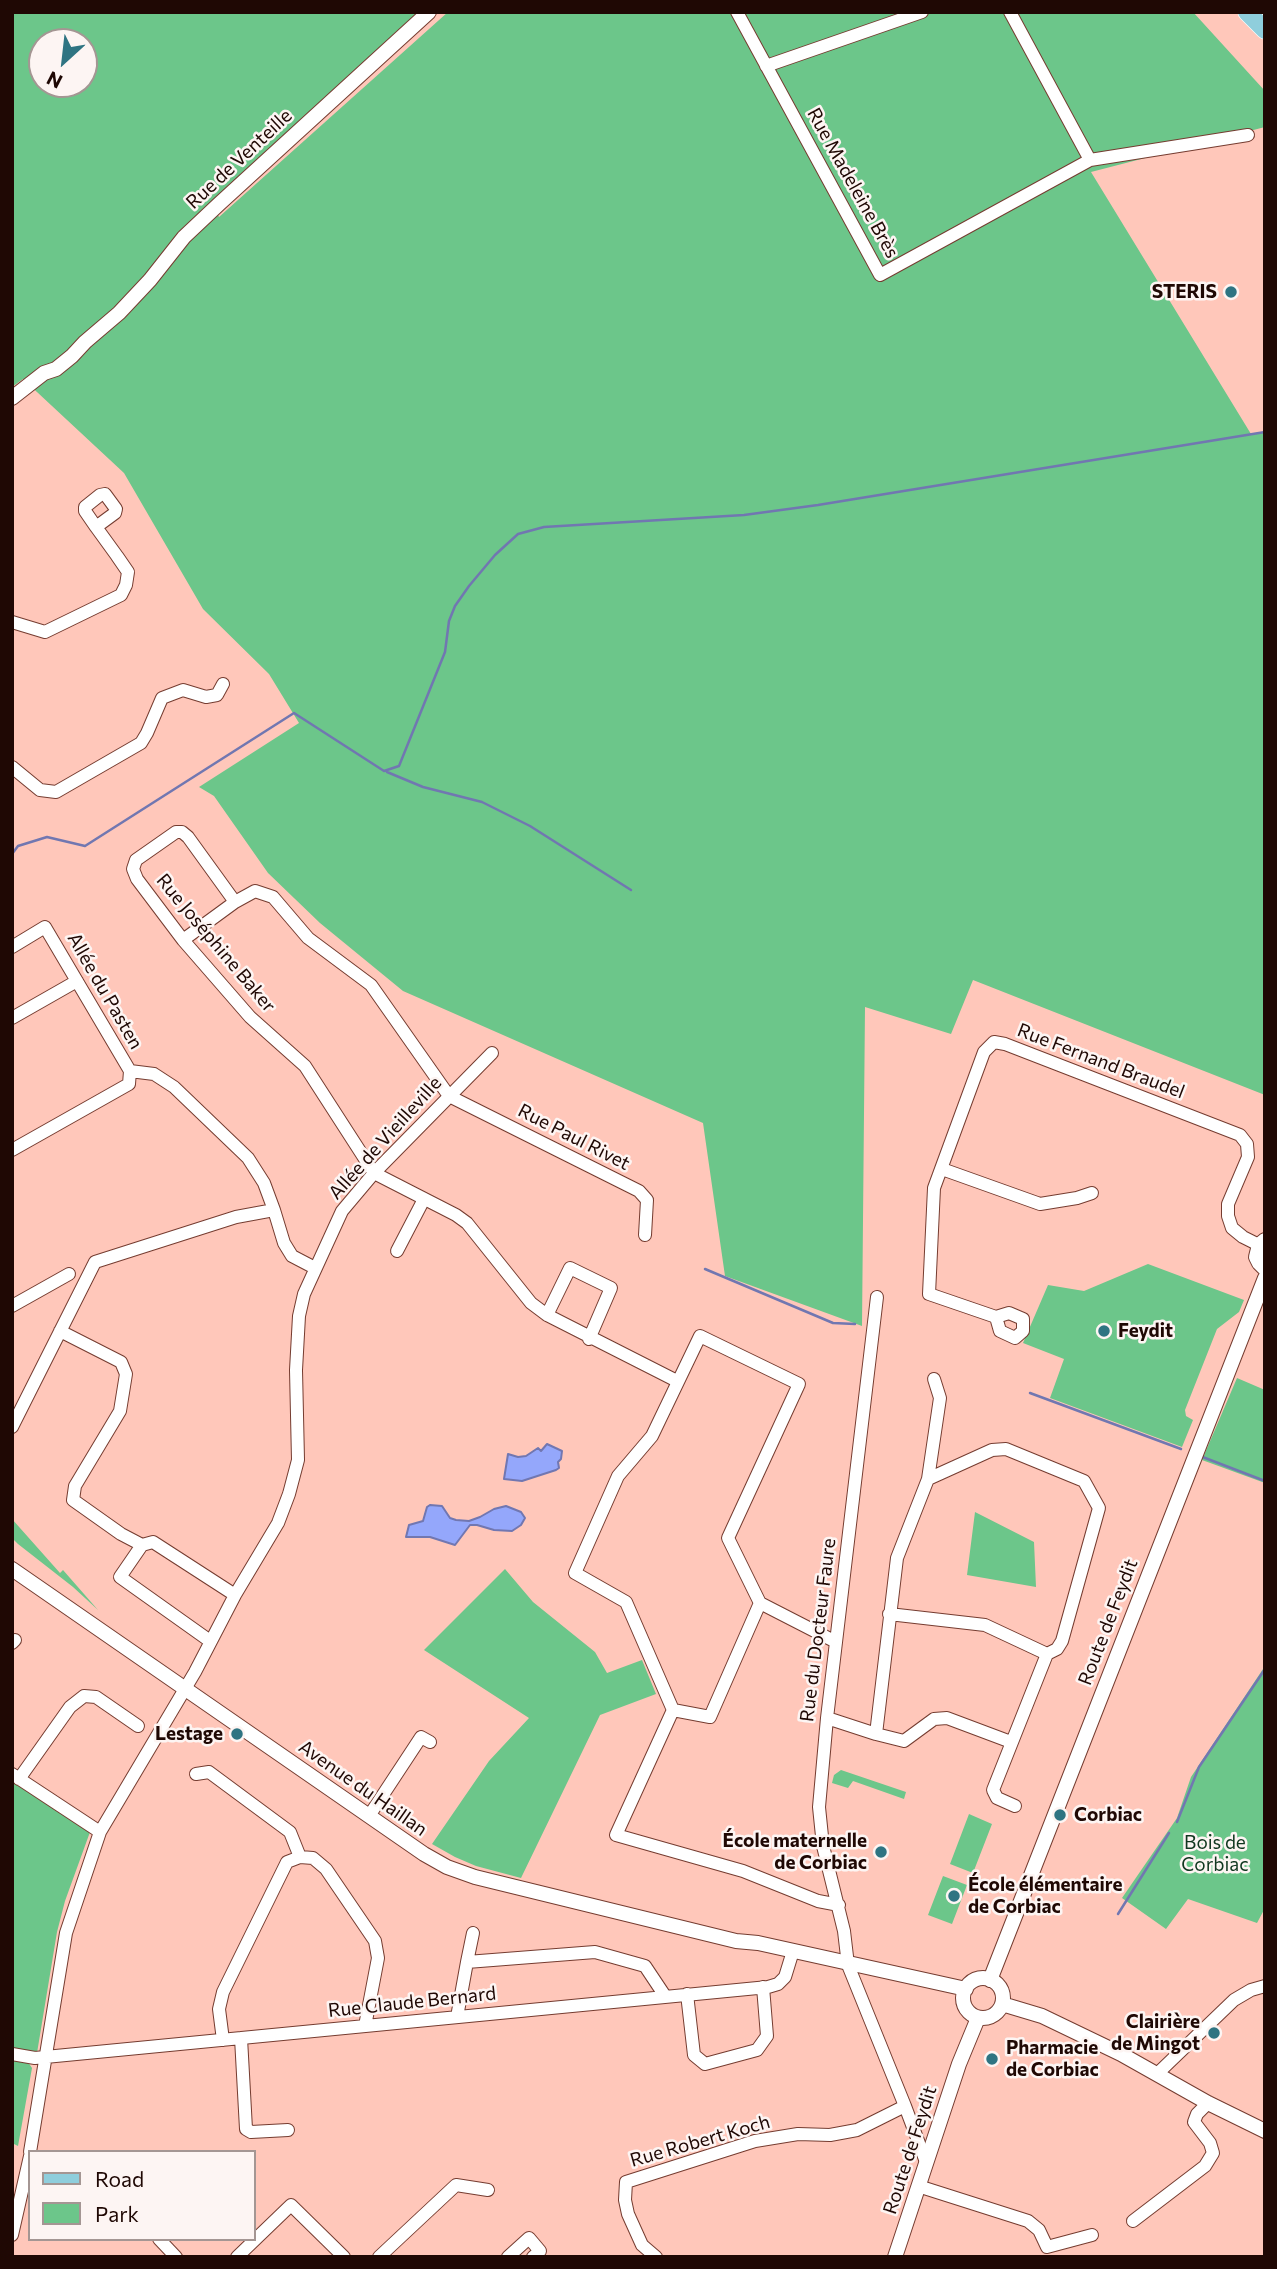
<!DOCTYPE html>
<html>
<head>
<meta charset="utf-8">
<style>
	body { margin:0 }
	#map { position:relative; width:1277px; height:2269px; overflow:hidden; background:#ffc7ba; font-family:Commissioner,sans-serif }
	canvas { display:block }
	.frame { position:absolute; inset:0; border:14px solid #1f0804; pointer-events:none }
	.legend { position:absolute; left:28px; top:2150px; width:228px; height:91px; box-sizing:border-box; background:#fdf5f3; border:2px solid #a49693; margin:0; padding:9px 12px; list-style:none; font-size:21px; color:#1f0804 }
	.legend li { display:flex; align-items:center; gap:14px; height:35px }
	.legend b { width:35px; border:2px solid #a49693 }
	.north { position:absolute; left:28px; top:28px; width:70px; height:70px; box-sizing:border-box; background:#fdf5f3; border:2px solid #a49693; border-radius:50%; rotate:207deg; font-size:19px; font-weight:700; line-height:28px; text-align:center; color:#1f0804 }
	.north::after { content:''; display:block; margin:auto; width:24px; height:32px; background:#2f7482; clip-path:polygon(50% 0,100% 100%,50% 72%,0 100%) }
</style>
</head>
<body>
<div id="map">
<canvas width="1277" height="2269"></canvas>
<div class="frame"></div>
<ul class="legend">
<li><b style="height:9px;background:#8fcedc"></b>Road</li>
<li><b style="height:19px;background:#6cc68a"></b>Park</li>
</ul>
<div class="north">N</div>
</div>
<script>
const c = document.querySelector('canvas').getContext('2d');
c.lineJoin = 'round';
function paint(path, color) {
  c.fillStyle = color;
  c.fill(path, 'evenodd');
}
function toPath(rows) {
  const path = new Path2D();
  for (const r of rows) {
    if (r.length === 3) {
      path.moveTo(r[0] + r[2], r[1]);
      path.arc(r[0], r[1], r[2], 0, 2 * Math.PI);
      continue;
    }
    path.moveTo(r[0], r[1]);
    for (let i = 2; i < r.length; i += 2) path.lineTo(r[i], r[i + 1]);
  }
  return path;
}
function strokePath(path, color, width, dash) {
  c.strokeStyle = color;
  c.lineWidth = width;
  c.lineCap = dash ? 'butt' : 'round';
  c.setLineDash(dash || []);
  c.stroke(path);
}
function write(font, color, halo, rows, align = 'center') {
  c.font = font + ' Commissioner,sans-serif';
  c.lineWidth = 5;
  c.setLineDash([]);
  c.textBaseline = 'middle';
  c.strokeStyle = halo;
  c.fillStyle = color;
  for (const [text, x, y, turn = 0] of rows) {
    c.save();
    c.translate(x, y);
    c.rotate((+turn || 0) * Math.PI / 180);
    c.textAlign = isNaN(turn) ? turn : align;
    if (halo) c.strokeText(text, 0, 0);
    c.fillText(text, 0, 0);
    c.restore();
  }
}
paint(toPath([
	[12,12,418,12,212,201,219,217,448,12,1193,12,1265,91,1265,127,1091,172,1251,434,1265,432,1265,1095,973,980,951,1034,865,1007,862,1326,725,1276,703,1123,403,991,320,923,268,873,214,796,199,787,299,723,269,674,203,609,124,473,23,379,12,387],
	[42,42,84,42,84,84,42,84],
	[1148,1264,1244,1300,1239,1312,1217,1329,1185,1410,1186,1416,1193,1420,1182,1447,1050,1398,1064,1359,1023,1343,1048,1285,1084,1291],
	[1237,1378,1265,1390,1265,1483,1202,1460],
	[975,1512,1034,1542,1036,1587,967,1575],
	[12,1519,60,1573,63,1570,98,1610,73,1587,18,1544,12,1538],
	[505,1569,533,1602,595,1652,607,1673,642,1660,656,1694,600,1715,521,1878,476,1866,455,1857,432,1844,489,1761,529,1718,424,1650],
	[1265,1666,1265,1908,1257,1923,1188,1899,1166,1929,1122,1898,1177,1818,1191,1777],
	[841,1770,906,1792,904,1799,853,1781,848,1788,832,1783,834,1775],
	[14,1783,90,1832,65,1901,57,1932,37,2053,12,2049,12,1786],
	[969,1814,992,1824,973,1873,950,1864],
	[943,1876,967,1885,952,1924,928,1915],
	[12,2059,28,2062,32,2068,18,2146,12,2143]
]), '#6cc68a');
const water = toPath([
	[547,1444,562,1451,561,1459,558,1462,559,1468,556,1470,522,1481,504,1479,508,1454,518,1457,526,1456,538,1448,541,1451,547,1444],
	[430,1505,442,1506,450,1518,456,1520,469,1521,480,1517,494,1509,506,1506,521,1512,525,1518,521,1525,512,1531,494,1530,477,1525,470,1525,455,1545,430,1537,406,1537,409,1525,423,1521,427,1507,430,1505]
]);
paint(water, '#94a7fb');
strokePath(water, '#7177b1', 2);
strokePath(toPath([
	[387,772,423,787,482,802,530,826,631,890],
	[12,854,18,846,47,837,85,846,294,713,384,771,399,766,445,652,449,621,455,606,469,586,495,555,518,534,544,527,744,515,818,505,1265,432],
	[705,1269,833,1323,855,1324],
	[1030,1393,1181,1449],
	[1200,1456,1265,1481],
	[1177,1822,1199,1767,1265,1669],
	[1118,1914,1169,1833]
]), '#7177b1', 2.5);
const minor = toPath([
	[737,12,880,275,1090,160,1248,135],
	[1010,12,1090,160],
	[766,66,922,12],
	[12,622,45,632,121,595,126,585,128,572,117,556,96,527,85,511,85,507,100,495,105,494,116,509,115,513,96,527],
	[12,767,40,790,56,792,141,743,147,733,162,698,183,690,206,697,217,695,223,684],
	[183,940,235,902],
	[12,947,45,927,130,1071],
	[12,1018,77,981],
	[130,1071,154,1074,174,1087,248,1158,264,1183,274,1210],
	[12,1150,129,1084,130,1071],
	[942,1169,1040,1204,1077,1198,1092,1193],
	[645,1235,647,1200,639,1191,449,1096,371,985,308,938,273,897,255,891,235,902,188,837,182,832,176,832,136,860,133,869,137,879,183,940,250,1017,305,1066,374,1173,456,1215,467,1223,531,1303,547,1315,677,1381],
	[397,1251,423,1201],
	[877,1297,827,1718,819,1807,823,1846,844,1931,848,1965,905,2106,926,2162],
	[12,1306,69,1274],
	[547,1315,570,1268,611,1288,589,1339],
	[996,1317,1000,1331,1015,1338,1023,1331,1023,1319,1009,1313,996,1317,929,1294,934,1188,984,1052,994,1042,1005,1044,1240,1135,1247,1144,1248,1157,1228,1204,1228,1216,1232,1228,1243,1237,1259,1245],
	[60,1331,121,1362,126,1374,120,1411,75,1486,73,1500,121,1534,142,1545],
	[12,1427,95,1262,236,1217,274,1210,284,1243,292,1256,315,1268],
	[928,1479,992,1450,1006,1449,1084,1481,1099,1508,1062,1641,1057,1649,1047,1654,993,1790,997,1798,1015,1806],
	[760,1603,710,1717,673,1710,616,1835,743,1871,818,1901,839,1905],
	[889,1614,985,1625,1047,1654],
	[210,1641,120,1577,142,1545,153,1542,235,1595],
	[12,1643,15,1640],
	[673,1710,626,1602,575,1573,618,1476,652,1436,700,1336,799,1384,728,1538,760,1603,836,1642],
	[827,1718,876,1734,904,1741,934,1719,947,1718,1011,1742],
	[876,1734,897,1558,928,1479,940,1398,934,1379],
	[12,1774,100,1832],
	[196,1774,209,1772,290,1832,300,1857,287,1862,223,1992,219,2009,223,2040],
	[19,1779,70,1707,84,1696,96,1697,138,1726],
	[369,1816,421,1737,430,1742],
	[300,1857,313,1858,326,1869,375,1941,378,1958,365,2026],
	[467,1962,473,1933],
	[687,1994,694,2055,705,2064,757,2050,767,2036,763,1987],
	[457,2017,467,1962,595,1952,645,1966,665,1996],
	[241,2038,246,2129,251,2132,288,2130],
	[12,2054,35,2058,768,1987,778,1984,785,1977,793,1951],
	[1157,2074,1234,2000,1251,1990,1265,1986],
	[30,2152,66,1933,100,1832,195,1672,235,1595,278,1523,289,1494,298,1460,296,1370,299,1316,304,1294,342,1211,374,1173,492,1053],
	[918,2186,1028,2221,1039,2230,1047,2247,1092,2235],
	[1133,2221,1205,2166,1213,2153,1210,2143,1194,2122,1197,2114,1208,2103],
	[12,2235,30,2156],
	[159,2239,176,2257],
	[237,2257,291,2205,344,2257],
	[379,2257,456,2185,488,2190],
	[508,2257,529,2238,540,2251,533,2257],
	[656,2257,642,2245,628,2214,625,2200,626,2182,755,2141,798,2134,830,2135,857,2130,905,2106]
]);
const tertiary = toPath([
	[12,398,44,373,56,369,72,356,85,342,119,313,150,280,184,237,219,204,429,12],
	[1265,1240,1259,1245,1256,1257,1259,1263,1265,1269],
	[12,1569,424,1854,447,1867,475,1877,736,1941,758,1943,966,1989],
	[983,1998,20],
	[990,1980,1265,1278],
	[1002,2004,1042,2016,1121,2054,1208,2103,1265,2131],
	[895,2257,959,2064,978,2018]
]);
const primary = toPath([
	[1247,12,1265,30]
]);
strokePath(minor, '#753c30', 14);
strokePath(tertiary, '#753c30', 16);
strokePath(primary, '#fff', 19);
strokePath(minor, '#fff', 12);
strokePath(tertiary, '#fff', 14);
strokePath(primary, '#8fcedc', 18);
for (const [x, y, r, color] of [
	[1231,292,7,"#2f7482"],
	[1104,1331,7,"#2f7482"],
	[237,1734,7,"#2f7482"],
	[1060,1815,7,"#2f7482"],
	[881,1852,7,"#2f7482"],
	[954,1896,7,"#2f7482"],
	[1214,2033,7,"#2f7482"],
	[992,2059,7,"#2f7482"]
]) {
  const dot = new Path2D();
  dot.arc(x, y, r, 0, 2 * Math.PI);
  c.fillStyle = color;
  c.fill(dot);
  strokePath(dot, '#fdf5f3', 2.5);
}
write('19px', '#1f0804', '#fdf5f3', [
	["Rue de Venteille",239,159,-43],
	["Rue Madeleine Brès",853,183,61],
	["Rue Joséphine Baker",216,943,50],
	["Allée du Pasten",105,991,60],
	["Rue Fernand Braudel",1101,1061,21],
	["Rue Paul Rivet",574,1137,27],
	["Allée de Vieilleville",385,1138,-48],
	["Route de Feydit",1108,1622,-69],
	["Rue du Docteur Faure",818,1630,-83],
	["Avenue du Haillan",363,1788,35],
	["Rue Claude Bernard",412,2002,-6],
	["Rue Robert Koch",700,2141,-16],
	["Route de Feydit",910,2150,-72]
]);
write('bold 19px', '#1f0804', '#fdf5f3', [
	["STERIS",1217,292],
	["Feydit",1118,1331,"left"],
	["Lestage",223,1734],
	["Corbiac",1074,1815,"left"],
	["École maternelle",867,1841],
	["de Corbiac",867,1863],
	["École élémentaire",968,1885,"left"],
	["de Corbiac",968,1907,"left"],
	["Clairière",1200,2022],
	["de Mingot",1200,2044],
	["Pharmacie",1006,2048,"left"],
	["de Corbiac",1006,2070,"left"]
], 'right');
write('19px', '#10371f', '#fdf5f3', [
	["Bois de",1215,1843],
	["Corbiac",1215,1865]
]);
</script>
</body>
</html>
